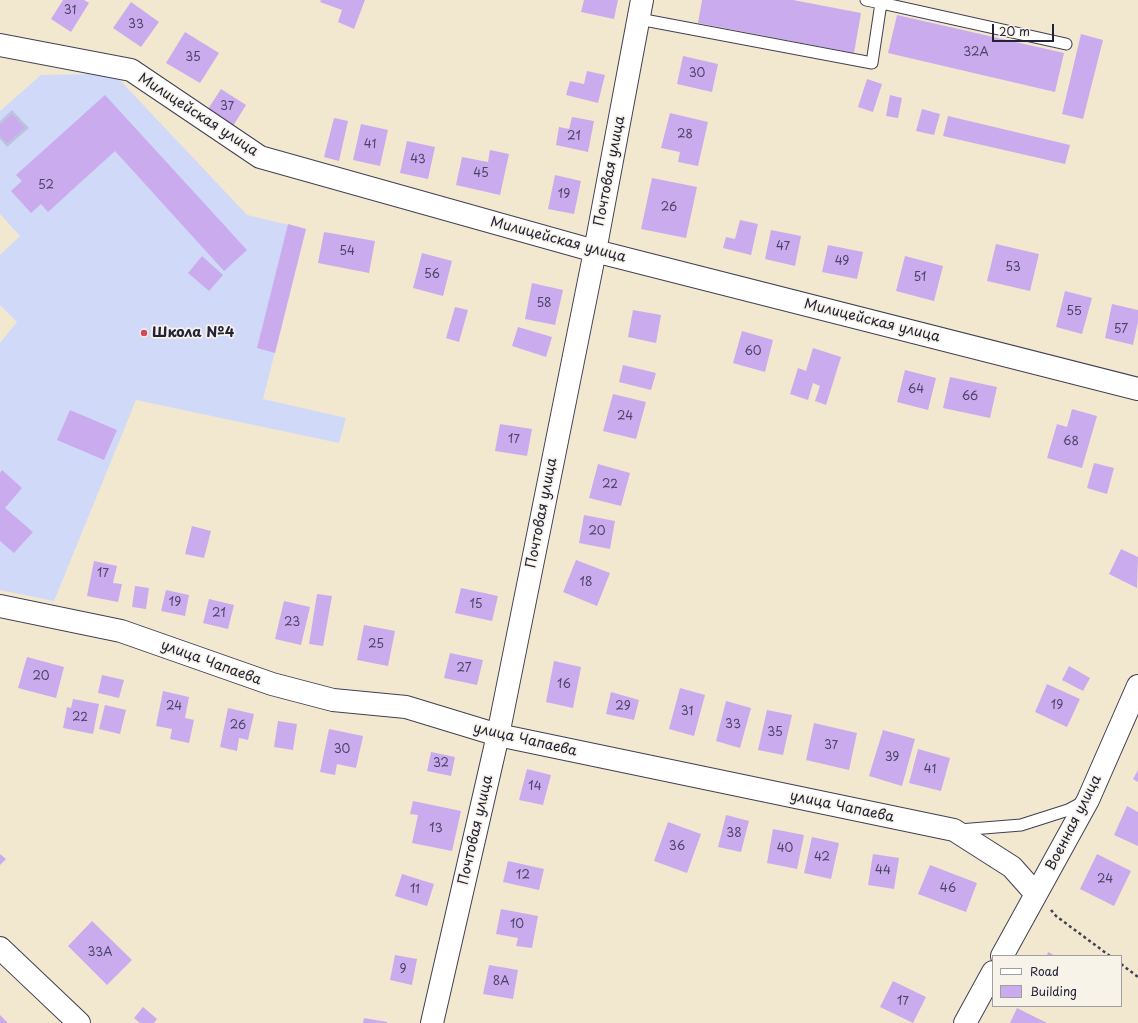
<!DOCTYPE html>
<html>
<head>
<meta charset="utf-8">
<style>
	body { margin:0 }
	#map { position:relative; width:1138px; height:1023px; overflow:hidden; background:#f2e7cf; font-family:"Playpen Sans",sans-serif }
	canvas { display:block }
	.legend { position:absolute; left:992px; top:955px; width:130px; height:52px; box-sizing:border-box; background:#f7f3e8; border:1px solid #a29fa3; margin:0; padding:5px 7px; list-style:none; font-size:12px; color:#22223b }
	.legend li { display:flex; align-items:center; gap:8px; height:20px }
	.legend b { width:20px; border:1px solid #a29fa3 }
	.scale { position:absolute; left:992px; top:24px; width:62px; height:18px; box-sizing:border-box; border:2px solid #22223b; border-top:0; padding-left:5px; font-size:12px; line-height:14px; white-space:nowrap; color:#22223b; -webkit-text-stroke:3px #f7f3e8; paint-order:stroke }
</style>
</head>
<body>
<div id="map">
<canvas width="1138" height="1023"></canvas>
<ul class="legend">
<li><b style="height:5px;background:#fff"></b>Road</li>
<li><b style="height:11px;background:#caacee"></b>Building</li>
</ul>
<div class="scale">20 m</div>
</div>
<script>
const c = document.querySelector('canvas').getContext('2d');
c.lineJoin = 'round';
function paint(path, color) {
  c.fillStyle = color;
  c.fill(path, 'evenodd');
}
function toPath(rows) {
  const path = new Path2D();
  for (const r of rows) {
    path.moveTo(r[0], r[1]);
    for (let i = 2; i < r.length; i += 2) path.lineTo(r[i], r[i + 1]);
  }
  return path;
}
function strokePath(path, color, width, dash) {
  c.strokeStyle = color;
  c.lineWidth = width;
  c.lineCap = dash ? 'butt' : 'round';
  c.setLineDash(dash || []);
  c.stroke(path);
}
function write(font, color, halo, rows, align = 'center') {
  c.font = font + ' "Playpen Sans",sans-serif';
  c.lineWidth = 3.5;
  c.setLineDash([]);
  c.textBaseline = 'middle';
  c.strokeStyle = halo;
  c.fillStyle = color;
  for (const [text, x, y, turn = 0] of rows) {
    c.save();
    c.translate(x, y);
    c.rotate((+turn || 0) * Math.PI / 180);
    c.textAlign = isNaN(turn) ? turn : align;
    if (halo) c.strokeText(text, 0, 0);
    c.fillText(text, 0, 0);
    c.restore();
  }
}
paint(toPath([
	[97,74,116,76,247,215,306,229,263,399,346,418,339,443,136,400,54,601,0,590,0,343,17,322,0,305,0,255,20,236,0,214,0,111,41,75]
]), '#d1d9f9');
paint(toPath([
	[12,110,29,128,7,147,0,139,0,121]
]), '#bbc3de');
paint(toPath([
	[63,0,84,0,89,3,71,32,51,19],
	[321,0,365,0,354,29,338,22,342,10,320,2],
	[584,0,618,0,614,19,581,12],
	[702,0,793,0,861,13,854,53,698,23],
	[131,2,159,22,141,47,113,28],
	[897,15,1064,53,1055,92,888,53],
	[185,32,219,53,200,83,166,63],
	[1081,34,1103,40,1083,119,1062,114],
	[683,56,718,64,712,92,677,84],
	[587,71,605,75,598,103,566,95,570,81,584,84],
	[867,79,882,84,873,112,858,107],
	[221,89,246,105,233,126,208,109],
	[105,95,247,250,224,271,115,151,48,212,41,204,31,213,11,191,22,181,16,175],
	[890,95,902,98,898,118,886,116],
	[922,109,940,114,934,135,916,131],
	[670,113,708,122,698,166,678,162,680,152,661,148],
	[12,114,25,128,7,143,0,136,0,125],
	[948,116,1070,145,1065,164,943,136],
	[572,117,594,121,588,152,556,145,559,127,569,129],
	[334,118,348,121,339,161,324,157],
	[361,124,388,130,380,166,353,160],
	[407,141,435,147,428,179,400,173],
	[490,150,509,154,500,195,456,185,462,157,488,162],
	[555,175,581,181,574,214,548,209],
	[652,178,697,187,686,238,641,229],
	[740,220,758,224,751,255,723,248,726,237,735,239],
	[288,224,306,229,275,353,257,348],
	[771,230,801,236,795,266,765,259],
	[324,232,375,241,369,273,318,263],
	[996,244,1039,254,1030,291,987,281],
	[828,245,863,252,857,279,822,272],
	[422,253,452,261,443,296,413,288],
	[202,256,223,275,209,291,188,273],
	[905,256,943,266,934,301,896,291],
	[532,283,563,290,555,325,525,319],
	[1065,291,1092,298,1082,334,1056,327],
	[1112,304,1138,310,1138,322,1133,345,1105,338],
	[455,307,468,310,459,342,446,338],
	[633,310,661,315,656,343,628,337],
	[518,327,552,337,546,357,512,346],
	[742,331,773,340,765,372,733,363],
	[813,348,841,357,826,405,815,401,820,386,813,383,808,400,790,394,798,368,806,371],
	[623,365,656,373,651,390,619,382],
	[905,370,936,378,928,410,897,402],
	[950,377,997,387,990,418,943,408],
	[613,394,646,402,636,439,603,431],
	[1072,409,1097,416,1082,468,1047,458,1057,424,1067,427],
	[70,410,117,430,104,460,57,440],
	[500,424,532,429,527,456,495,451],
	[1094,463,1114,468,1107,494,1087,488],
	[598,464,630,473,621,506,589,498],
	[2,470,22,488,5,508,33,532,14,553,0,541,0,473],
	[584,515,615,521,610,549,579,543],
	[192,526,211,531,204,558,185,554],
	[1121,549,1138,557,1137,588,1109,574],
	[576,560,610,573,597,606,563,592],
	[94,561,117,566,113,583,122,584,118,602,87,596],
	[135,586,149,588,146,609,132,607],
	[461,588,498,596,492,621,455,613],
	[166,590,189,595,185,616,161,611],
	[317,594,332,596,323,646,309,644],
	[209,599,234,605,228,629,203,623],
	[284,601,310,607,301,645,275,639],
	[364,625,395,631,388,666,357,660],
	[450,653,483,660,477,685,444,678],
	[27,657,64,667,56,698,18,688],
	[554,661,581,667,573,708,546,702],
	[1069,666,1090,678,1083,691,1062,680],
	[102,675,124,680,119,698,98,693],
	[1047,684,1080,699,1067,727,1035,712],
	[680,688,705,695,694,736,669,729],
	[163,691,189,697,185,718,194,720,189,743,170,739,172,729,156,726],
	[611,692,639,700,634,720,606,714],
	[73,699,99,704,93,734,63,728,67,707,71,708],
	[726,701,751,708,740,748,716,741],
	[105,705,126,710,120,734,99,729],
	[228,708,254,714,248,740,239,738,237,751,220,747],
	[767,710,792,715,783,755,758,750],
	[278,721,297,724,293,750,274,747],
	[814,723,857,733,849,770,806,760],
	[329,729,363,736,356,768,337,764,335,775,320,772],
	[883,730,915,739,902,786,869,776],
	[918,749,950,758,941,791,909,783],
	[431,752,455,757,451,776,427,771],
	[527,769,551,775,543,805,519,800],
	[1138,770,1138,782,1133,779],
	[413,801,461,811,452,851,412,843,418,815,410,814],
	[1127,806,1138,812,1138,846,1114,835],
	[726,815,749,821,741,852,718,847],
	[668,822,701,834,687,873,654,861],
	[773,829,804,835,797,869,767,863],
	[812,837,839,843,831,879,804,873],
	[0,854,6,859,0,865],
	[873,854,899,858,894,889,868,885],
	[1097,854,1131,871,1114,906,1080,889],
	[508,861,544,869,539,890,503,882],
	[930,865,977,883,966,912,918,894],
	[402,874,434,884,427,906,395,896],
	[501,909,538,916,532,948,516,946,518,938,496,934],
	[92,921,132,960,107,985,68,946],
	[1048,952,1056,956,1047,956],
	[395,955,417,959,412,985,390,980],
	[489,965,518,970,513,999,483,994],
	[893,981,926,997,913,1023,880,1007],
	[143,1007,157,1019,154,1023,140,1023,134,1018],
	[1017,1008,1047,1023,1010,1023],
	[0,1015,8,1023,0,1023],
	[364,1018,387,1022,387,1023,363,1023]
]), '#caacee');
const lane = toPath([
	[866,0,881,3],
	[639,19,872,63,881,3,1066,44],
	[959,830,1021,825,1068,810,1083,802]
]);
const street = toPath([
	[0,45,131,70,260,157,595,251,1138,389],
	[0,606,121,631,272,684,333,700,406,707,498,735,954,830,1012,867,1036,894],
	[0,948,79,1023],
	[1002,956,1088,800,1138,686],
	[432,1023,498,735,595,251,642,0],
	[965,1023,993,972]
]);
strokePath(lane, '#414051', 13);
strokePath(street, '#414051', 24);
strokePath(toPath([
	[1051,910,1056,916,1110,956],
	[1121,964,1138,977]
]), '#414051', 2.5, [3, 3]);
strokePath(lane, '#fff', 11);
strokePath(street, '#fff', 22);
for (const [x, y, r, color] of [
	[144,333,4,"#d1495b"]
]) {
  const dot = new Path2D();
  dot.arc(x, y, r, 0, 2 * Math.PI);
  c.fillStyle = color;
  c.fill(dot);
  strokePath(dot, '#f7f3e8', 1.5);
}
write('12px', '#4c4468', null, [
	["31",70,11],
	["33",136,25],
	["32А",976,53],
	["35",193,58],
	["30",697,74],
	["37",227,107],
	["28",685,135],
	["21",574,137],
	["41",370,145],
	["43",418,160],
	["45",481,174],
	["52",46,186],
	["19",564,195],
	["26",669,208],
	["47",783,247],
	["54",347,252],
	["49",842,262],
	["53",1013,268],
	["56",432,275],
	["51",920,278],
	["58",544,304],
	["55",1074,312],
	["57",1121,330],
	["60",753,352],
	["64",916,390],
	["66",970,397],
	["24",625,417],
	["17",514,440],
	["68",1071,442],
	["22",610,485],
	["20",597,532],
	["17",103,574],
	["18",586,583],
	["19",175,603],
	["15",476,605],
	["21",219,614],
	["23",292,623],
	["25",376,645],
	["27",464,669],
	["20",41,677],
	["16",564,685],
	["19",1057,706],
	["24",174,707],
	["29",623,707],
	["31",687,712],
	["22",80,718],
	["33",733,725],
	["26",238,726],
	["35",775,733],
	["37",831,746],
	["30",342,750],
	["39",892,758],
	["32",441,764],
	["41",930,770],
	["14",535,787],
	["13",436,829],
	["38",734,834],
	["36",677,847],
	["40",785,849],
	["42",822,858],
	["44",883,871],
	["12",523,876],
	["24",1105,880],
	["46",948,889],
	["11",415,890],
	["10",517,925],
	["33А",100,953],
	["9",403,970],
	["8А",501,982],
	["17",903,1002]
]);
write('14px', '#22223b', '#f7f3e8', [
	["Милицейская улица",198,115,33],
	["Почтовая улица",610,171,-79],
	["Милицейская улица",558,240,15],
	["Милицейская улица",872,321,14],
	["Почтовая улица",542,513,-79],
	["улица Чапаева",211,663,20],
	["улица Чапаева",525,740,13],
	["улица Чапаева",842,807,12],
	["Военная улица",1074,823,-63],
	["Почтовая улица",476,830,-77]
]);
write('bold 14px', '#22223b', '#f7f3e8', [
	["Школа №4",152,333]
], 'left');
</script>
</body>
</html>
